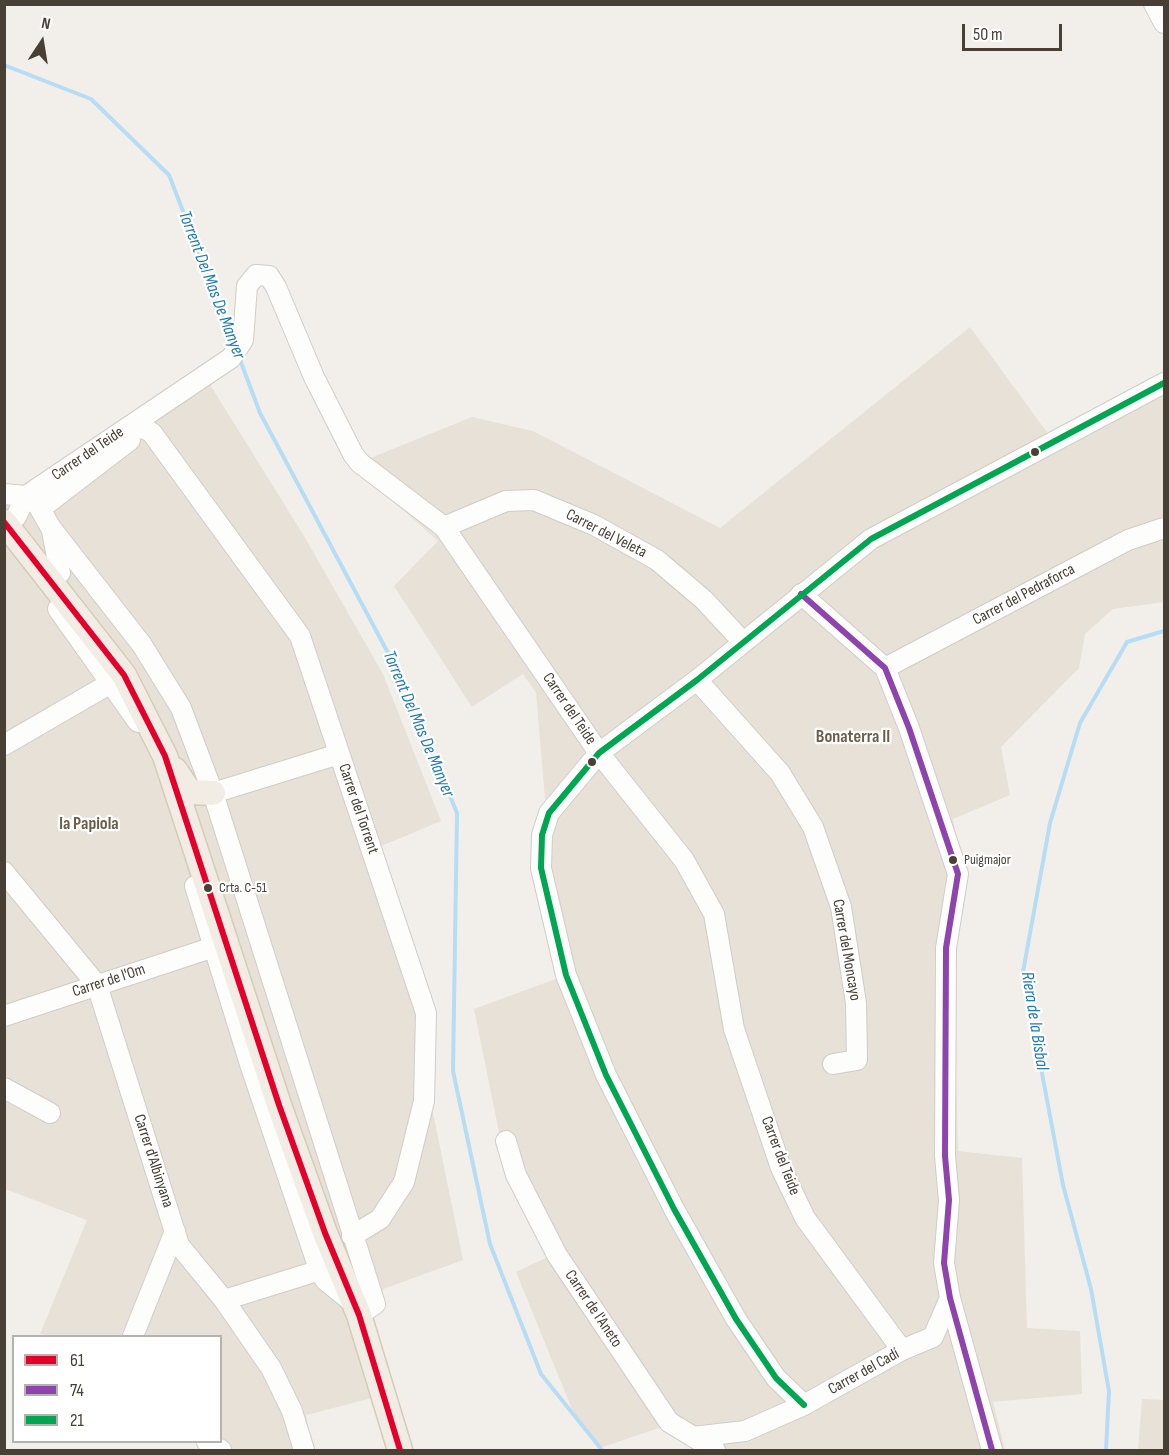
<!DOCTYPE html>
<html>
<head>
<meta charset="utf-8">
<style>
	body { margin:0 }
	#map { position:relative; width:1169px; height:1455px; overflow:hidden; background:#f2efea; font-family:"Sofia Sans Condensed",sans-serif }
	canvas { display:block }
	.frame { position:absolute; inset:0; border:6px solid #494035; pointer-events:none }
	.legend { position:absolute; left:12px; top:1335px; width:210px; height:108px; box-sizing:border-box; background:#fff; border:2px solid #b6b3ae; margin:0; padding:8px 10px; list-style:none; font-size:18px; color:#494035 }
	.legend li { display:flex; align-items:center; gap:12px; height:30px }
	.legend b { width:30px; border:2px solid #b6b3ae }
	.north { position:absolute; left:12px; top:12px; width:60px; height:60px; -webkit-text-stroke:4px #fff; paint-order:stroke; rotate:12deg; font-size:16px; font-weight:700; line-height:24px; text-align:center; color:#494035 }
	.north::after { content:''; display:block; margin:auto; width:21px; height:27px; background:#494035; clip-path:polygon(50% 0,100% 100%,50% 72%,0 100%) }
	.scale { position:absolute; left:962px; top:24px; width:100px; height:27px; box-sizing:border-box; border:3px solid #494035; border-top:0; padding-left:8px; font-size:18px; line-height:21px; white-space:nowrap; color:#494035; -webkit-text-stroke:4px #fff; paint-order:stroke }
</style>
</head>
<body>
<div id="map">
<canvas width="1169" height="1455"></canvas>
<div class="frame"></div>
<ul class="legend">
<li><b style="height:8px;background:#e4002b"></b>61</li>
<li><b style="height:8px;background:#8e44ad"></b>74</li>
<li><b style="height:8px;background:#00a651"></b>21</li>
</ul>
<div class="north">N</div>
<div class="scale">50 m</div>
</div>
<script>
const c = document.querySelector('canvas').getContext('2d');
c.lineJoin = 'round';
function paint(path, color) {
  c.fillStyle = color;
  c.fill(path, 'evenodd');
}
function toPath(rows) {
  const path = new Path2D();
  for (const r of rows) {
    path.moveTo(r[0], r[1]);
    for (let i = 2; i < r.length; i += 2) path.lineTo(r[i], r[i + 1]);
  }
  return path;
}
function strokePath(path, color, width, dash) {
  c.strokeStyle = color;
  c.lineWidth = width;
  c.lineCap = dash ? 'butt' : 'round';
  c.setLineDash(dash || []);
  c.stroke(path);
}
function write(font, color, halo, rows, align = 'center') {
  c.font = font + ' "Sofia Sans Condensed",sans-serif';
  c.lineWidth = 4.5;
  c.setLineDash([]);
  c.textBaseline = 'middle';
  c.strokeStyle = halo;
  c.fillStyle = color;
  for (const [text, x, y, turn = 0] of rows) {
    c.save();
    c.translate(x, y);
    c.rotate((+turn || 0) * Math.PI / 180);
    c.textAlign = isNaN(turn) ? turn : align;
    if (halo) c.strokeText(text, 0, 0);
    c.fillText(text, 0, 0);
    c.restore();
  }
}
paint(toPath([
	[970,327,1049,435,1164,375,1164,602,1113,609,1085,634,1079,668,1001,747,1010,795,953,819,963,870,953,948,958,1151,1022,1158,1027,1328,1080,1331,1082,1394,993,1402,1005,1450,697,1450,662,1427,600,1448,574,1414,516,1272,552,1255,500,1137,474,1009,561,977,538,873,546,810,536,693,523,674,472,707,394,586,438,541,353,465,472,417,533,431,720,528],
	[201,370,304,536,383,674,441,821,379,847,433,1006,432,1108,463,1260,342,1304,372,1398,306,1415,312,1450,208,1450,195,1442,220,1442,220,1336,50,1336,40,1334,87,1220,5,1189,4,486,30,487],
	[1142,1399,1164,1400,1164,1450,1138,1450]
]), '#e7e1d7');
strokePath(toPath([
	[4,65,91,99,169,175,233,341],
	[239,357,260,413,403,681,457,813,453,1071,490,1244,541,1374,602,1450],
	[1106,1450,1109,1391,1091,1289,1063,1185,1023,972,1050,823,1080,723,1127,642,1164,631]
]), '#b6ddf4', 4);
const minor = toPath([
	[1154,4,1164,23],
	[124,430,144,428,152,433,300,636,426,1013,424,1101,404,1182,380,1219,352,1236],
	[4,494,26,496,36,502,51,528,142,645,181,708,213,793,375,1304,359,1315],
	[26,496,231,358,243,340,247,286,256,275,269,276,276,287,314,377,353,454,360,463,444,527,599,753,684,860,714,914,734,1029,781,1168,805,1218,902,1350],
	[40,509,130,440],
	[16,517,26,496],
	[444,527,506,501,534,500,594,525,657,560,704,600,743,642],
	[52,531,60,573],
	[801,594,885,668,909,728,958,874,946,948,945,1156,949,1200,944,1263,950,1298,992,1450],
	[58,609,138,722],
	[885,668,1128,540,1164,528],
	[697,680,780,773,813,827,841,907,856,1003,857,1060,833,1064],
	[4,745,111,683],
	[213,793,339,754],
	[4,872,97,985,179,1245,224,1300,271,1368,292,1411,304,1450],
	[195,886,250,1064,320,1272,326,1281,351,1301],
	[4,1016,214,947],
	[4,1088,50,1113],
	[506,1141,516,1175,557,1255,669,1422,715,1450],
	[224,1300,330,1267],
	[133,1336,175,1231],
	[804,1405,776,1378,736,1319,674,1209,606,1075,566,975,541,868,542,835,549,813,599,753,697,680,871,539,1164,383],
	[693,1437,745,1431,804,1405,902,1350,933,1337,950,1298],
	[207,1442,221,1450]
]);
const major = toPath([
	[4,522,124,675,165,756,279,1105,325,1233,359,1315,400,1450],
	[175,770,190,792,213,793]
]);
strokePath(minor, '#d0cdc7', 22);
strokePath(major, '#d6cbb5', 27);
strokePath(minor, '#fdfdfc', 20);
strokePath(major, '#f1ede4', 24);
strokePath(toPath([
	[4,522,124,675,165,756,279,1105,325,1233,359,1315,400,1450]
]), '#e4002b', 6);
strokePath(toPath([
	[801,594,885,668,909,728,958,874,946,948,945,1156,949,1200,944,1263,950,1298,992,1450]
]), '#8e44ad', 6);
strokePath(toPath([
	[804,1405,776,1378,736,1319,674,1209,606,1075,566,975,541,868,542,835,549,813,599,753,697,680,871,539,1164,383]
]), '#00a651', 6);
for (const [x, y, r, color] of [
	[1035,452,5,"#494035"],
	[592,762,5,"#494035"],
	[953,860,5,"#494035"],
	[208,888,5,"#494035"]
]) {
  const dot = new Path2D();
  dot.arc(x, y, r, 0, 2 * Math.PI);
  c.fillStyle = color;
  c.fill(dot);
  strokePath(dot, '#fff', 2);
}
write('14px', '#494035', '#fff', [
	["Puigmajor",964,860],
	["Crta. C-51",219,888]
], 'left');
write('16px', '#494035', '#fff', [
	["Carrer del Teide",88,454,-34],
	["Carrer del Veleta",606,534,27],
	["Carrer del Pedraforca",1024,595,-28],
	["Carrer del Teide",569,709,56],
	["Carrer del Torrent",358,809,71],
	["Carrer del Moncayo",846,950,80],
	["Carrer de l'Om",109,981,-18],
	["Carrer del Teide",780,1156,69],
	["Carrer d'Albinyana",153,1161,72],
	["Carrer de l'Aneto",593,1309,56],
	["Carrer del Cadí",864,1372,-29]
]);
write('italic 18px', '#207cb8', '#fff', [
	["Torrent Del Mas De Manyer",211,285,69],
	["Torrent Del Mas De Manyer",418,724,67],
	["Riera de la Bisbal",1034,1021,81]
]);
write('bold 18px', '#6d5e4b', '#fff', [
	["Bonaterra II",853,737],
	["la Papiola",89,824]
]);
</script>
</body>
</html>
